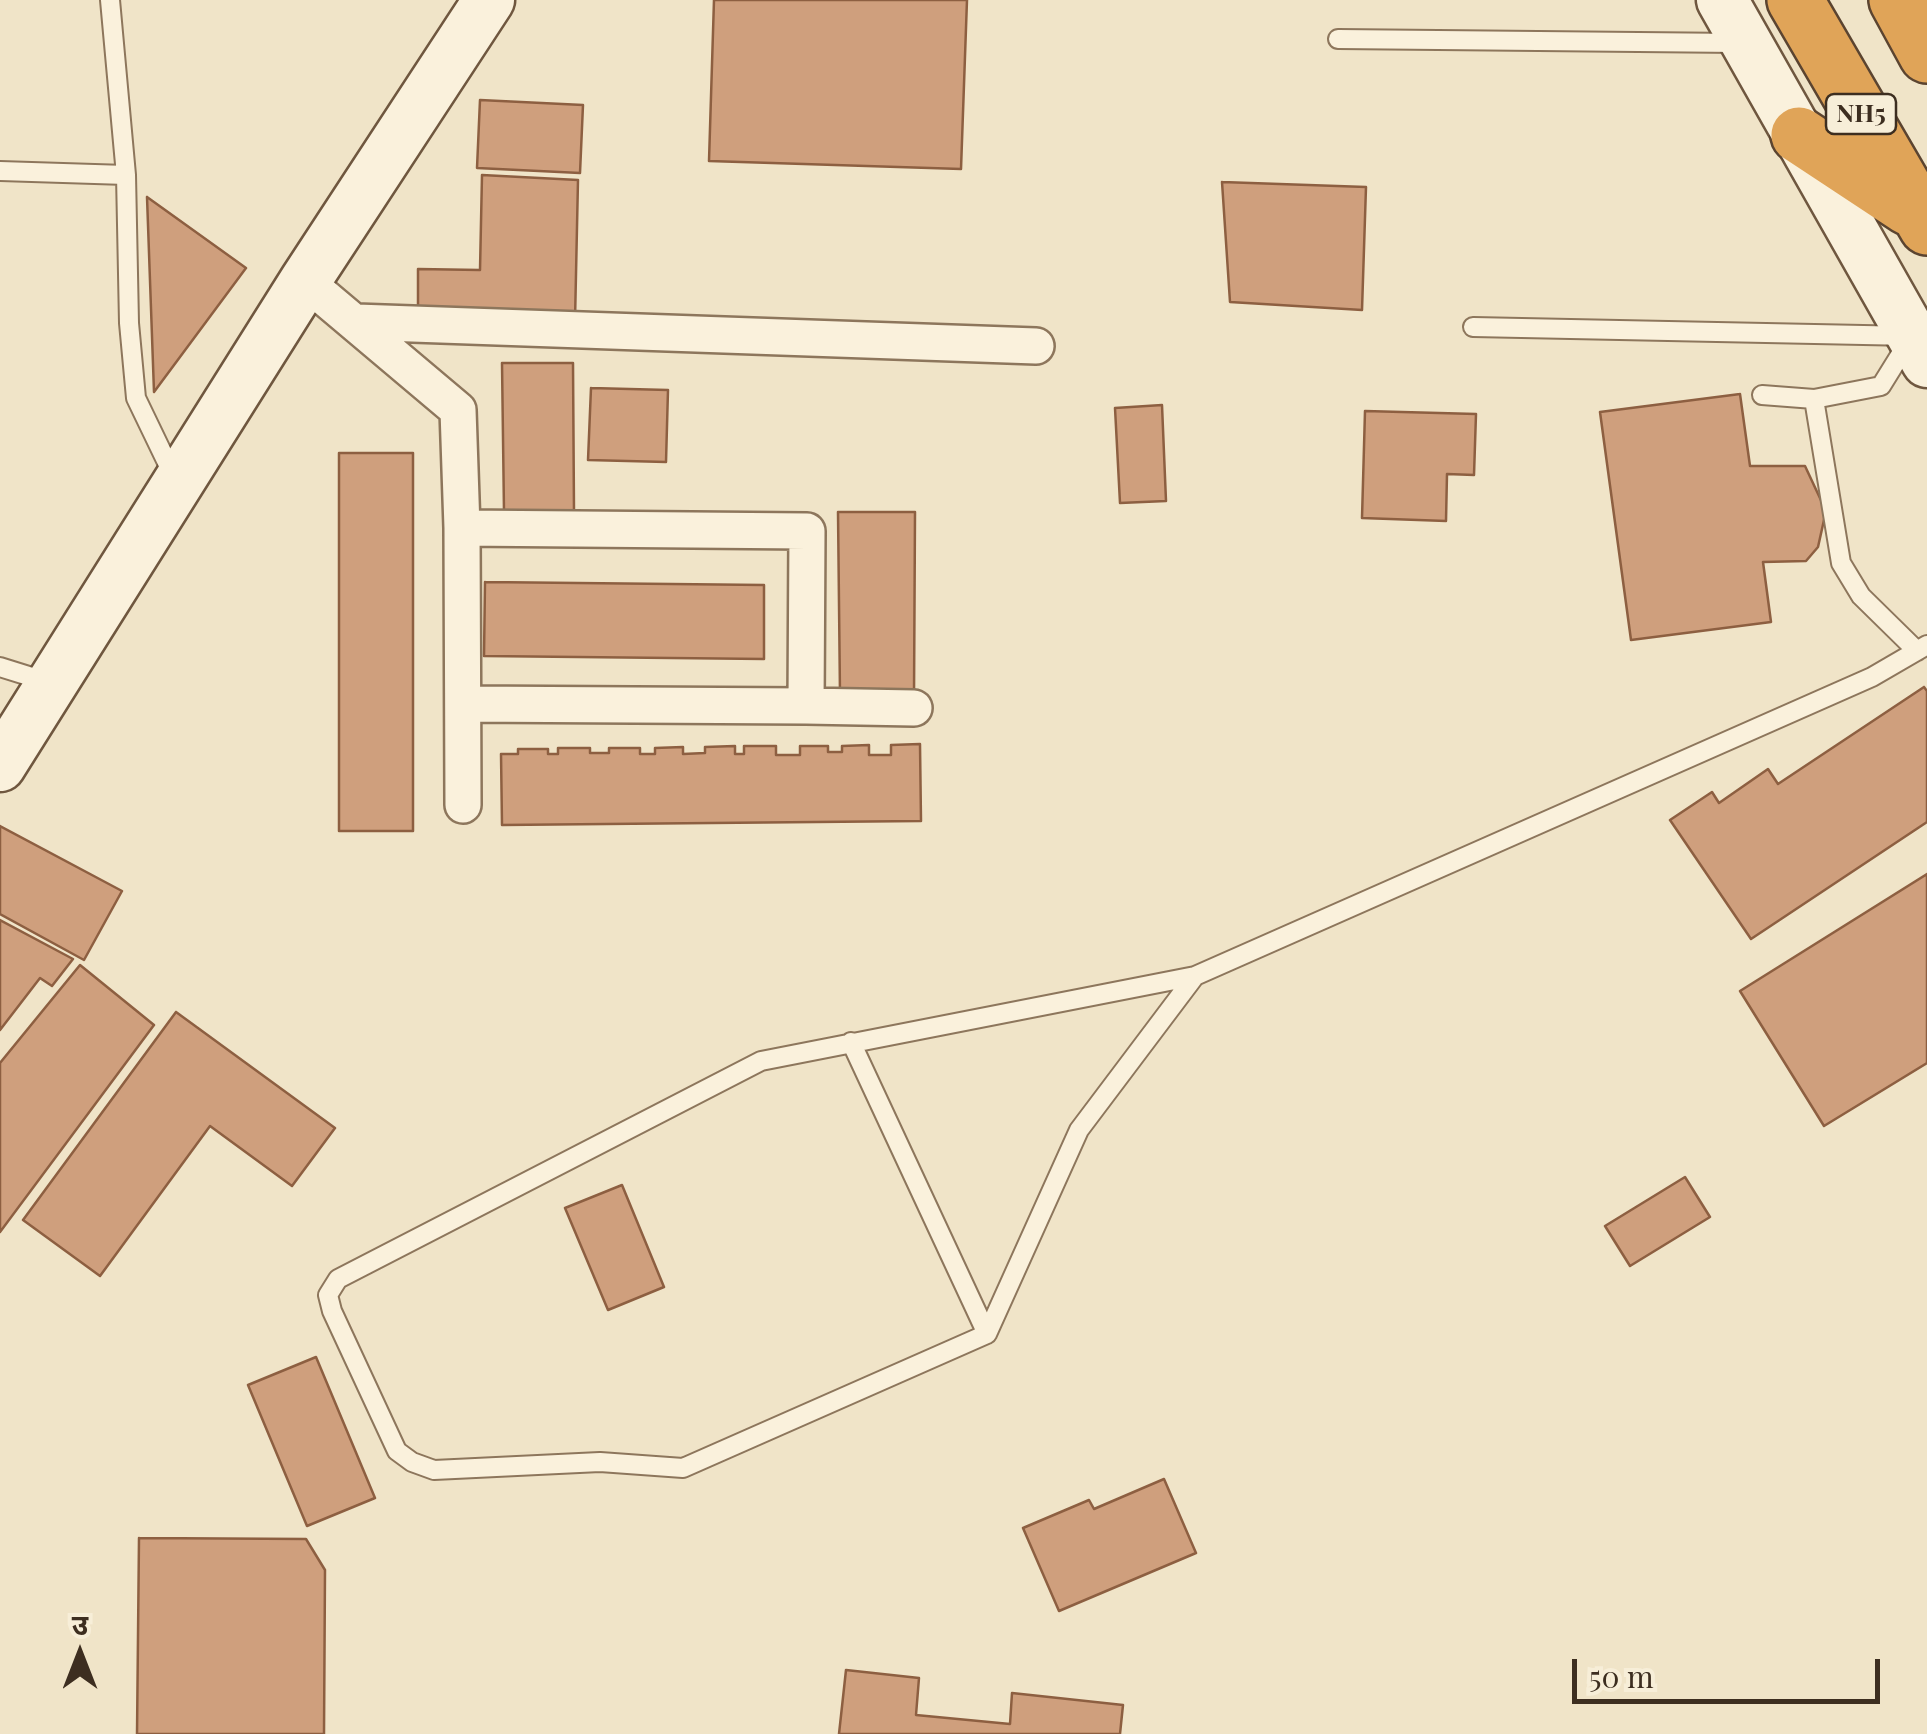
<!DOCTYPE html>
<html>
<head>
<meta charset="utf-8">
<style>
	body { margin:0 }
	#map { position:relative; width:1927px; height:1734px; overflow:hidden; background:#f0e4c8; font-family:"Playfair Display","Noto Sans Devanagari",serif }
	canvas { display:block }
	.north { position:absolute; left:30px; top:1604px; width:100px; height:100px; -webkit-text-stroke:8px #f7eed8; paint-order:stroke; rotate:0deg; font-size:28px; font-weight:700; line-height:40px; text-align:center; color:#3d2e20 }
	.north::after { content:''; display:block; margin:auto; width:35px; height:45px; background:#3d2e20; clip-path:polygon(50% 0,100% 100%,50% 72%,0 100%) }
	.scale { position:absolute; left:1572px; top:1659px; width:308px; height:45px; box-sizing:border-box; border:5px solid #3d2e20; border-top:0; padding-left:12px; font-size:30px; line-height:35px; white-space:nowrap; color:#3d2e20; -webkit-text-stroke:8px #f7eed8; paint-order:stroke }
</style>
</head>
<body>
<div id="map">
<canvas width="1927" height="1734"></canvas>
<div class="north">उ</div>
<div class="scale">50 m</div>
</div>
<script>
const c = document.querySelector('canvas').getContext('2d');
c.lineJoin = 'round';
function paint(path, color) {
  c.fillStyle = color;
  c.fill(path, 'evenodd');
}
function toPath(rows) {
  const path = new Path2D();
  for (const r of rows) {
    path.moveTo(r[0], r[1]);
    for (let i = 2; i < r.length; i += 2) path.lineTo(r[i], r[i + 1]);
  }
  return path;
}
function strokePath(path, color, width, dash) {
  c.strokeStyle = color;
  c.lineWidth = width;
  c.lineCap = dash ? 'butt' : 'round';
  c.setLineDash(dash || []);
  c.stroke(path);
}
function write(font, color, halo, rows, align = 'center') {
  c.font = font + ' "Playfair Display",serif';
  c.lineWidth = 8;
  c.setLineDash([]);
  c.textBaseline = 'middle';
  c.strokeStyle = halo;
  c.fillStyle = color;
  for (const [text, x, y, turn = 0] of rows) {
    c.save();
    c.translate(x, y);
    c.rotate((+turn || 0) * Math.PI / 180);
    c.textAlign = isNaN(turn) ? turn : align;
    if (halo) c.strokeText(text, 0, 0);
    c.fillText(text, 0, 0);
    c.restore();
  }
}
const building = toPath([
	[714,0,967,0,961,169,709,161,714,0],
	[480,100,583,105,580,173,477,168,480,100],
	[482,175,578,180,575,321,418,315,418,269,480,270,482,175],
	[1222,182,1366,187,1362,310,1230,302,1222,182],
	[147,197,246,268,154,392,147,197],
	[502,363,573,363,574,512,504,512,502,363],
	[591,388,668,390,666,462,588,460,591,388],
	[1740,394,1750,466,1805,466,1826,511,1818,547,1806,561,1763,562,1771,622,1631,640,1600,412,1740,394],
	[1162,405,1166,501,1120,503,1115,408,1162,405],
	[1365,411,1476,414,1474,475,1447,474,1446,521,1362,518,1365,411],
	[339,453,413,453,413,831,339,831,339,453],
	[838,512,915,512,914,696,840,695,838,512],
	[485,582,764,585,764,659,484,656,485,582],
	[1924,687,1927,691,1927,822,1751,939,1670,820,1712,792,1719,803,1768,769,1778,784,1924,687],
	[920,744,921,821,502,825,501,754,518,754,518,749,548,749,548,754,558,754,558,748,590,748,590,753,609,753,609,748,640,748,640,754,655,754,655,748,683,747,683,754,705,753,705,747,735,746,735,754,744,754,744,746,776,746,776,755,800,755,800,746,828,746,828,752,842,752,842,746,869,745,869,755,891,755,891,745,920,744],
	[0,826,122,891,84,960,0,914,0,826],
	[1927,874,1927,1063,1824,1126,1740,991,1927,874],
	[0,920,73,959,52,986,40,978,0,1030,0,920],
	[80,965,154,1025,0,1232,0,1063,80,965],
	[176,1012,335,1128,292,1186,210,1126,100,1276,23,1220,176,1012],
	[1685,1177,1710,1217,1630,1266,1605,1226,1685,1177],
	[622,1185,664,1287,608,1310,565,1208,622,1185],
	[316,1357,375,1498,307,1526,248,1385,316,1357],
	[1164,1479,1196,1553,1059,1611,1023,1528,1089,1500,1094,1509,1164,1479],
	[139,1538,306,1539,325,1570,324,1734,137,1734,139,1538],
	[846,1670,919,1678,916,1715,1010,1724,1012,1693,1123,1705,1120,1734,839,1734,846,1670]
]);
paint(building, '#cf9f7d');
strokePath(building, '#8d5f41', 2.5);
const lane = toPath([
	[110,0,126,175,129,323,136,398,175,479],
	[1338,39,1738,43],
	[0,171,126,175],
	[1473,327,1912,336,1881,386,1814,399,1762,395],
	[1814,399,1841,563,1861,596,1917,651],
	[0,667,48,682],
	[1195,976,1079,1130,987,1334,683,1468,600,1462,434,1470,412,1462,397,1451,332,1311,328,1295,338,1279,761,1061,1195,976,1872,677,1927,645],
	[851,1042,987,1334]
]);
const street = toPath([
	[305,281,458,410,462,528,463,805],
	[356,322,1036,346],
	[462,528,807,531,806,706,463,704],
	[806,706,914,708]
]);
const secondary = toPath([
	[1722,0,1927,362],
	[0,766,305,281,489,0]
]);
const highway = toPath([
	[1795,0,1927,227],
	[1897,0,1927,55],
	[1799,135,1908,207]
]);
strokePath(lane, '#8d765c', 22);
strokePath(street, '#8d765c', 40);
strokePath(secondary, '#6f573f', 55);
strokePath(highway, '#5b4430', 60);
strokePath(lane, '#faf1dc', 18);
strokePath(street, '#faf1dc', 35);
strokePath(secondary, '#faf1dc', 50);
strokePath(highway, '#e0a458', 55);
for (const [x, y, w] of [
	[1861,114,70]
]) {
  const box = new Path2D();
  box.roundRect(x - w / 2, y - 20, w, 40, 8);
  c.fillStyle = '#f7eed8';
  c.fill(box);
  strokePath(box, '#3d2e20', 2.5);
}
write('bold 25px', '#3d2e20', null, [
	["NH5",1861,114]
]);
</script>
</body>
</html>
